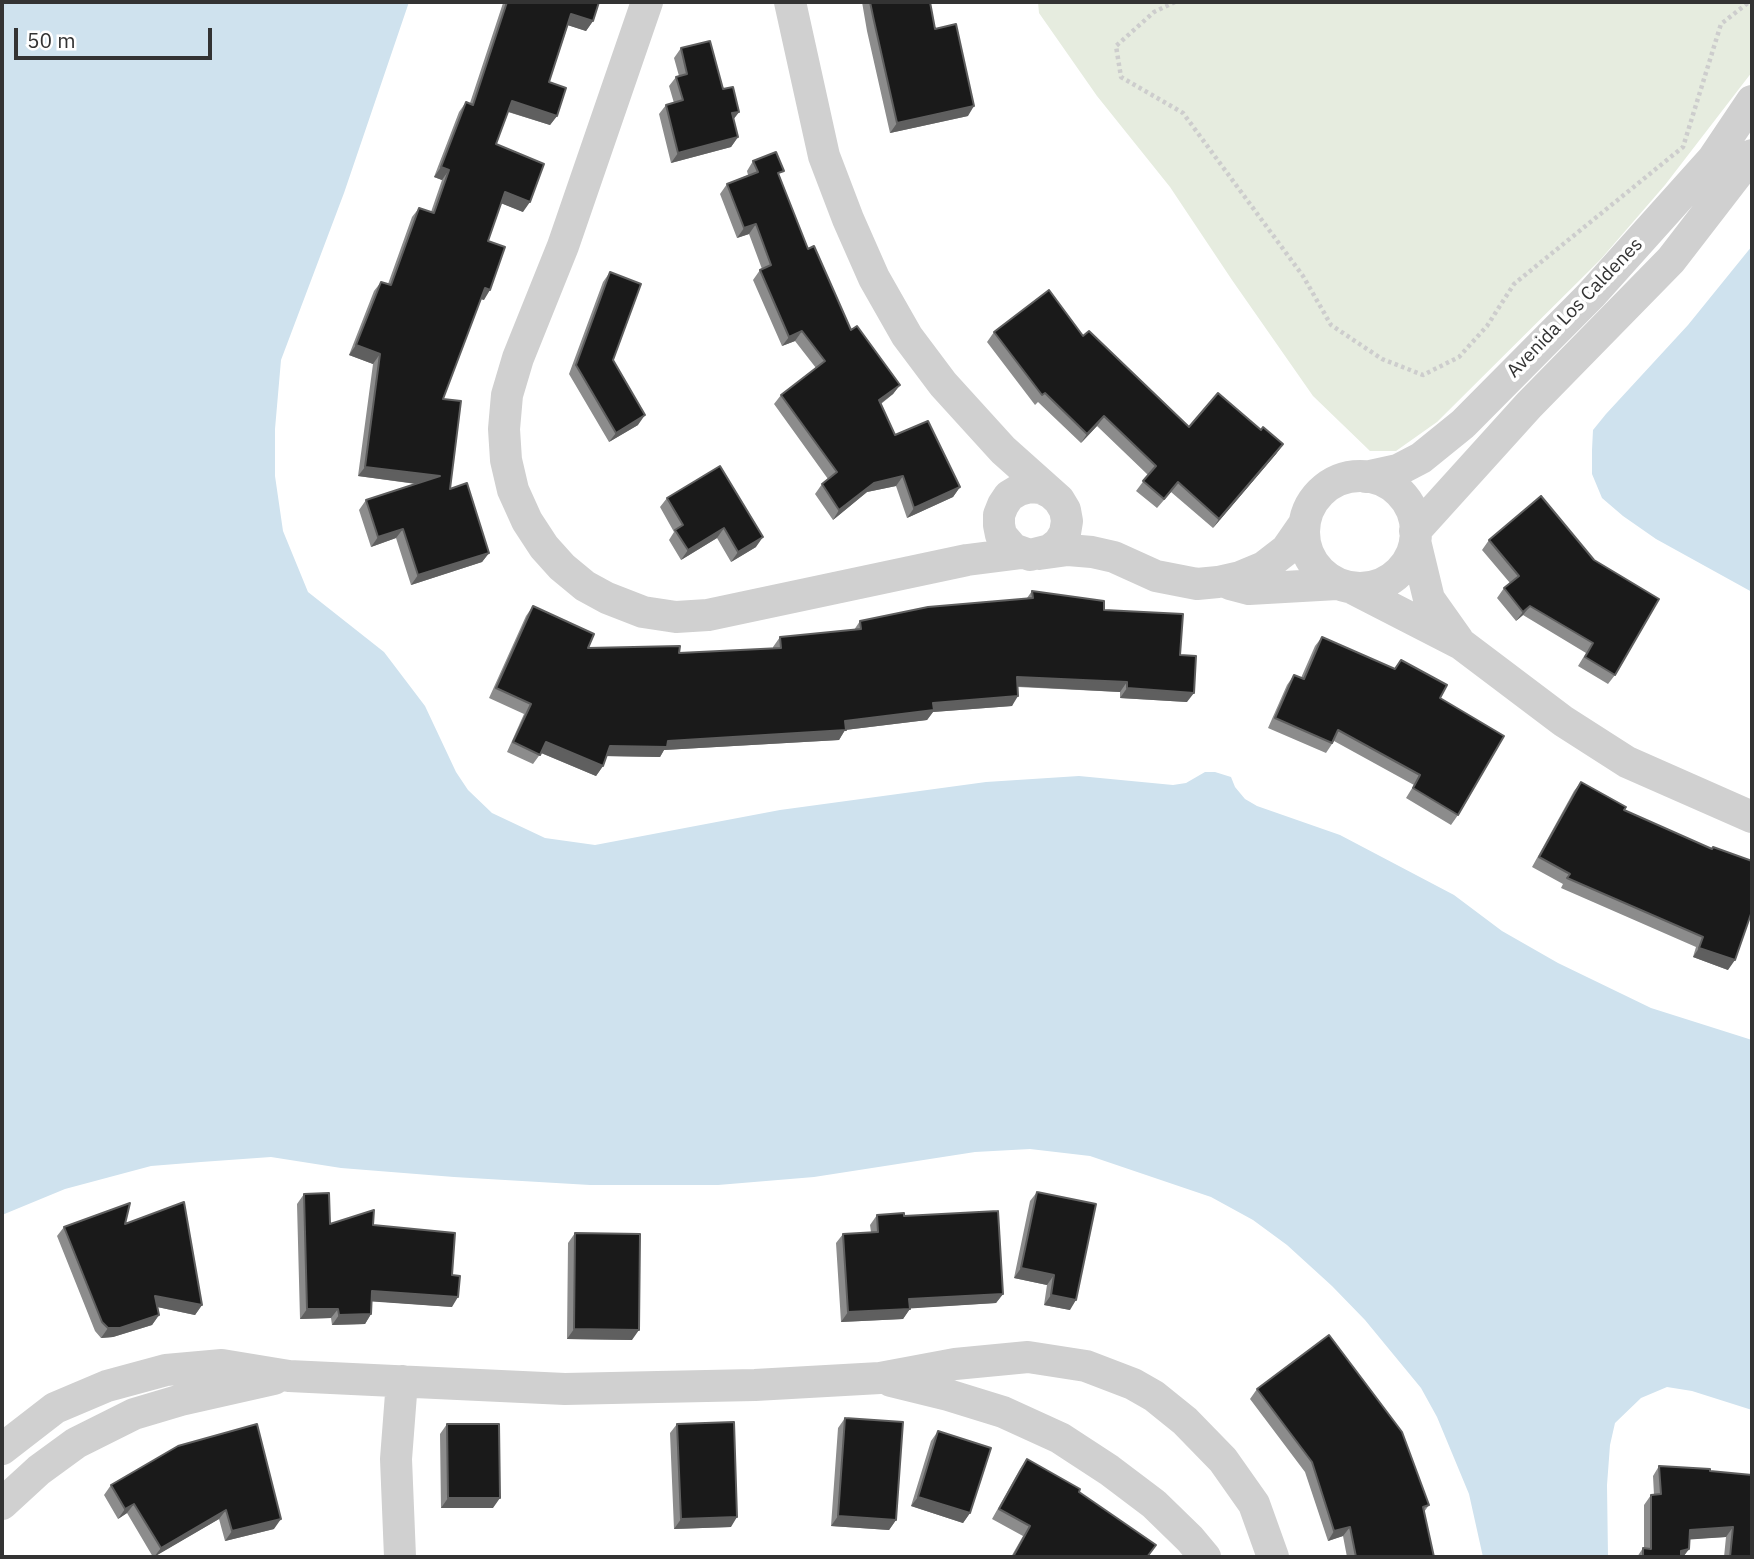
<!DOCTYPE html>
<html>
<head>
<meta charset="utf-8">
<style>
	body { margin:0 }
	#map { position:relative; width:1754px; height:1559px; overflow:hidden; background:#fff; font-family:"IBM Plex Sans",sans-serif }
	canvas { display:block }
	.frame { position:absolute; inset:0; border:4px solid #333; pointer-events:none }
	.scale { position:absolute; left:14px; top:28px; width:198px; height:32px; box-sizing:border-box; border:4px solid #333; border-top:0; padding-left:9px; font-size:21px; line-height:24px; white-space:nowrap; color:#333; -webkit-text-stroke:5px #fff; paint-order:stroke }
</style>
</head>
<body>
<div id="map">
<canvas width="1754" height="1559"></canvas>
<div class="frame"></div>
<div class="scale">50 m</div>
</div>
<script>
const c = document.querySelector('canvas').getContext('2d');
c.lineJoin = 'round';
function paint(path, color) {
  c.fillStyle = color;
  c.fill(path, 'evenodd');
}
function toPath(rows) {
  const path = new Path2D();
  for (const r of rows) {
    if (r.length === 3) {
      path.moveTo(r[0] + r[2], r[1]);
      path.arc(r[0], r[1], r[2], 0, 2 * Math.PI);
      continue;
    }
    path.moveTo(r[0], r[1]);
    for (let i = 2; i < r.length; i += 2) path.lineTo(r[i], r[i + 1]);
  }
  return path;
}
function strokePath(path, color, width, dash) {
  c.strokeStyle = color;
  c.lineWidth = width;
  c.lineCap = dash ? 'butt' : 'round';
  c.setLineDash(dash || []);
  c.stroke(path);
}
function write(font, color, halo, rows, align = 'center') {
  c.font = font + ' "IBM Plex Sans",sans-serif';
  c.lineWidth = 7;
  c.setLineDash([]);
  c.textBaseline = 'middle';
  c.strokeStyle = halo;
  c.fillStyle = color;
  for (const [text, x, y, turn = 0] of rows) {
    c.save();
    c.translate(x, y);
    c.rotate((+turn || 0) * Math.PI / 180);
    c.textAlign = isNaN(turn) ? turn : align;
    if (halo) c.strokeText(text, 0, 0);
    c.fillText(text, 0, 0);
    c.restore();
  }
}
paint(toPath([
	[1038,2,1752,2,1752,72,1665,185,1601,259,1437,422,1396,451,1370,451,1313,396,1232,280,1170,187,1097,96,1039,13]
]), '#e6ecdf');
paint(toPath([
	[2,2,409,2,344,193,281,360,275,429,275,476,283,531,308,592,384,652,425,706,456,772,468,790,492,813,545,838,595,845,780,810,986,782,1079,776,1173,785,1186,783,1205,772,1215,772,1231,777,1235,787,1245,799,1257,806,1340,835,1454,895,1502,931,1558,963,1651,1008,1752,1040,1752,1410,1692,1391,1667,1387,1641,1398,1615,1423,1610,1445,1607,1485,1608,1557,1483,1557,1469,1494,1437,1417,1421,1388,1365,1320,1332,1286,1287,1245,1253,1220,1211,1197,1090,1156,1030,1149,975,1152,814,1177,718,1185,590,1185,454,1177,341,1168,271,1157,201,1162,151,1166,65,1189,2,1215],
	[1752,246,1752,592,1656,539,1623,516,1602,498,1592,474,1592,450,1593,430,1606,414,1688,325]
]), '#cfe2ee');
strokePath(toPath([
	[1175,2,1154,12,1116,46,1121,77,1183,113,1303,276,1331,325,1382,359,1423,375,1459,357,1487,326,1514,284,1683,147,1721,24,1749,2]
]), '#cdcdcd', 4.5, [3.5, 3.5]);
strokePath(toPath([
	[647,2,563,246,518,358,507,395,504,429,506,460,513,490,527,521,544,547,562,567,585,586,607,598,643,612,676,617,708,615,967,560,1022,553],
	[790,2,824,156,848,219,874,278,907,336,943,384,1003,450,1059,500,1065,510,1067,521,1065,533,1059,543,1050,550,1030,555,1013,549,1001,535,999,525,999,515,1003,505,1009,496,1019,490,1030,487,1041,488,1051,493],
	[1360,532,56],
	[1366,477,1398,470,1421,458,1463,424,1591,295,1713,159,1752,101],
	[1415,531,1529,405,1671,260,1752,155],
	[1415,541,1429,599,1458,640],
	[1039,554,1068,550,1092,552,1114,557,1156,576,1197,584,1218,582,1240,577,1264,567,1286,550,1304,524],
	[1230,584,1249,589,1337,584],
	[1352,588,1461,644,1563,721,1627,762,1752,817],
	[891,1381,948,1395,1003,1412,1060,1438,1109,1470,1154,1504,1190,1539,1205,1557],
	[2,1449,55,1408,107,1386,166,1370,222,1365,289,1376,415,1382,565,1389,658,1387,755,1385,880,1378,955,1364,1028,1357,1086,1366,1133,1384,1154,1396,1185,1421,1223,1460,1254,1504,1273,1557],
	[2,1504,39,1470,76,1443,134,1414,181,1400,274,1379],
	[400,1557,396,1459,402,1381]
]), '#d0d0d0', 32);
paint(toPath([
	[499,2,599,2,593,21,586,31,568,25,549,82,557,116,550,125,508,112,496,144,523,212,501,203,488,241,484,300,481,299,443,399,450,489,489,553,482,562,411,585,396,538,371,547,359,510,366,500,416,484,358,476,373,364,349,355,374,291,381,282,388,284,412,217,419,208,431,212,442,180,434,177,459,112,466,102,470,103,503,3],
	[862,2,930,2,935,29,968,116,890,133,867,31],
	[681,48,723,89,739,112,733,120,738,137,731,147,671,163,659,114,666,105,674,103,669,86,676,77,679,76,674,58],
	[753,161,780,177,808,249,851,330,900,385,893,394,881,404,895,435,960,487,953,497,907,518,896,486,867,492,833,520,815,494,822,484,828,479,774,404,781,395,816,368,795,341,782,346,753,280,760,270,762,269,749,234,737,238,720,194,727,184,748,175,747,171],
	[610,272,613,360,638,425,609,442,569,374,603,282],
	[994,332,1083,336,1189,427,1261,430,1283,444,1276,454,1213,528,1171,492,1157,508,1136,491,1148,475,1097,426,1081,443,1038,402,1035,405,987,342],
	[1541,496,1615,675,1608,684,1578,666,1586,653,1523,615,1516,621,1497,598,1504,588,1510,583,1482,550,1489,540],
	[667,498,756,547,731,562,717,538,681,560,669,540,674,532,660,507],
	[1032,591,1104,610,1180,655,1187,702,1120,698,1120,692,1018,687,1012,706,933,712,927,720,845,730,839,740,664,750,660,757,606,756,603,766,596,776,541,753,533,764,507,752,524,714,489,698,526,616,533,606,588,648,679,653,773,649,773,647,780,637,854,630,860,621,1027,598],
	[1322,637,1394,669,1401,660,1440,698,1458,815,1451,825,1406,798,1414,785,1334,741,1326,753,1268,728,1287,685,1294,675,1301,678,1315,646],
	[1581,782,1624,810,1711,849,1713,847,1728,970,1693,957,1696,947,1561,888,1563,884,1532,867,1574,791],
	[1037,1192,1070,1310,1044,1305,1047,1285,1014,1278,1030,1201],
	[304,1194,330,1224,373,1225,452,1275,452,1307,372,1301,371,1314,365,1324,332,1325,331,1318,300,1319,297,1204],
	[877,1215,904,1216,1003,1294,996,1303,910,1308,903,1319,841,1322,836,1243,843,1234,871,1232,870,1225],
	[125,1224,202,1305,195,1315,157,1307,159,1315,152,1325,113,1337,101,1338,95,1331,57,1236,64,1227],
	[575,1233,632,1340,567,1339,568,1243],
	[1257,1389,1429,1505,1424,1512,1434,1557,1347,1557,1343,1536,1328,1541,1305,1472,1250,1399],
	[845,1418,896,1520,889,1530,831,1526,838,1428],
	[447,1424,493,1508,441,1508,440,1434],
	[677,1424,731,1527,674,1529,670,1433],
	[938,1431,970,1513,963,1523,911,1506,931,1441],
	[178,1446,274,1529,225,1541,219,1519,153,1557,127,1513,118,1519,104,1495,111,1485],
	[1027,1459,1079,1492,1147,1557,1011,1557,1023,1536,992,1519,1020,1469],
	[1659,1466,1710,1471,1752,1557,1724,1557,1726,1537,1690,1539,1689,1549,1683,1557,1637,1557,1643,1548,1644,1548,1644,1505,1651,1495,1654,1495,1653,1476]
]), '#8c8c8c');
paint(toPath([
	[571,14,593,21,586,31,564,24],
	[512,101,557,116,550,125,506,111],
	[974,106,968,116,890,133,897,123],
	[739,112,732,121,732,113],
	[738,137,731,147,671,163,678,153],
	[441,167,449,170,442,180,434,177],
	[505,192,530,202,523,212,498,202],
	[756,224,749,234,737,238,744,228],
	[485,288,490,290,484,300,478,298],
	[802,331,795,341,782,346,789,337],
	[356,345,380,354,373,364,349,355],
	[900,385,893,394,872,410,879,400],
	[645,415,638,425,609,442,616,433],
	[1104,416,1097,426,1081,443,1087,434],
	[1283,444,1276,454,1213,528,1219,519],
	[365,467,440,476,433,486,358,476],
	[903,476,896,486,867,492,833,520,839,510,874,483],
	[960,487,953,497,907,518,914,508],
	[724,528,717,538,681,560,688,550],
	[403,529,396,538,371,547,378,537],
	[763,537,756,547,731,562,738,552],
	[489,553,482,562,411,585,418,575],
	[1530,606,1523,615,1516,621,1523,612],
	[1017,677,1127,682,1120,692,1010,686],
	[1127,688,1194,693,1187,702,1120,698],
	[1018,696,1012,706,933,712,927,720,845,730,839,740,664,750,660,757,603,756,610,746,668,741,845,721,933,703],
	[546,742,603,766,596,776,539,752],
	[1699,948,1735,960,1728,970,1693,957],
	[1021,1268,1054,1275,1047,1285,1014,1278],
	[372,1291,458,1297,452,1307,365,1301],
	[1003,1294,996,1303,902,1309,909,1299],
	[1051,1295,1076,1300,1070,1310,1044,1305],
	[155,1296,202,1305,195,1315,148,1305],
	[307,1309,338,1309,331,1318,300,1319],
	[910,1309,903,1319,841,1322,848,1312],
	[371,1314,365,1324,332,1325,339,1315],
	[159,1315,152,1325,113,1337,101,1338,108,1328],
	[574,1329,639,1330,632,1340,567,1339],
	[918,1497,970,1513,963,1523,911,1506],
	[448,1498,500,1498,493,1508,441,1508],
	[134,1504,127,1513,118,1519,125,1509],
	[226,1510,219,1519,154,1557,161,1548],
	[838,1516,896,1520,889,1530,831,1526],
	[737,1517,731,1527,674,1529,681,1519],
	[281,1519,274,1529,225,1541,232,1531],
	[1350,1527,1343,1536,1328,1541,1334,1531],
	[1733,1527,1726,1537,1683,1540,1690,1530],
	[1689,1549,1683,1557,1677,1557,1681,1551]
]), '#5f5f5f');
const building = toPath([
	[507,2,599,2,593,21,571,14,549,82,566,88,557,116,512,101,496,144,544,164,530,202,505,192,488,241,505,247,490,290,485,288,443,399,461,401,450,489,467,483,489,553,418,575,403,529,378,537,366,500,440,476,365,467,380,354,356,345,381,282,391,285,419,208,434,213,449,170,441,167,466,102,473,105,507,2],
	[870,2,930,2,935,29,956,24,974,106,897,123,874,21,870,2],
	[710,41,723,89,733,87,739,112,732,113,738,137,678,153,666,105,683,100,676,77,687,74,681,48,710,41],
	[776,152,784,171,778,173,808,249,814,246,851,330,857,326,900,385,879,400,895,435,928,421,960,487,914,508,903,476,874,483,839,510,822,484,837,472,781,395,825,361,802,331,789,337,760,270,771,265,756,224,744,228,727,184,758,172,753,161,776,152],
	[610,272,641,284,613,360,645,415,616,433,576,365,610,272],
	[1049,290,1083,336,1089,331,1189,427,1218,393,1261,430,1263,427,1283,444,1219,519,1178,482,1164,499,1143,481,1156,466,1104,416,1087,434,1045,393,1042,395,994,332,1049,290],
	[720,466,763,537,738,552,724,528,688,550,675,530,683,525,667,498,720,466],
	[1541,496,1594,560,1659,599,1615,675,1585,657,1593,643,1530,606,1523,612,1504,588,1519,576,1489,540,1541,496],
	[1032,591,1104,601,1104,610,1183,614,1180,655,1196,656,1194,693,1127,688,1127,682,1017,677,1018,696,933,703,934,710,845,721,846,730,668,741,667,747,610,746,603,766,546,742,540,755,513,742,531,704,496,688,533,606,594,634,588,648,680,646,679,653,781,648,780,637,861,629,860,621,928,607,1033,598,1032,591],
	[1322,637,1395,669,1401,660,1447,685,1440,698,1504,736,1458,815,1413,788,1420,775,1338,730,1332,743,1275,718,1294,675,1304,679,1322,637],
	[1581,782,1626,807,1624,810,1712,849,1713,847,1752,861,1752,911,1735,960,1699,948,1703,937,1567,878,1570,874,1539,857,1581,782],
	[1037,1192,1096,1204,1076,1300,1051,1295,1054,1275,1021,1268,1037,1192],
	[329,1193,330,1224,374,1210,373,1225,455,1233,452,1275,460,1276,458,1297,372,1291,371,1314,339,1315,338,1309,307,1309,304,1194,329,1193],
	[184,1202,202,1305,155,1296,159,1315,120,1328,108,1328,102,1322,64,1227,130,1203,125,1224,184,1202],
	[998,1211,1003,1294,909,1299,910,1309,848,1312,843,1234,878,1232,877,1215,904,1213,904,1216,998,1211],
	[575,1233,640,1234,639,1330,574,1329,575,1233],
	[1329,1335,1402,1432,1429,1505,1423,1507,1434,1557,1356,1557,1350,1527,1334,1531,1312,1462,1257,1389,1329,1335],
	[845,1418,903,1422,896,1520,838,1516,845,1418],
	[734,1422,737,1517,681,1519,677,1424,734,1422],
	[257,1424,281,1519,232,1531,226,1510,161,1548,134,1504,125,1509,111,1485,178,1446,257,1424],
	[447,1424,499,1424,500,1498,448,1498,447,1424],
	[938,1431,991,1448,970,1513,918,1497,938,1431],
	[1027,1459,1080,1489,1079,1492,1156,1545,1147,1557,1013,1557,1030,1526,999,1509,1027,1459],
	[1659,1466,1710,1469,1710,1471,1752,1475,1752,1557,1730,1557,1733,1527,1690,1530,1689,1549,1681,1551,1681,1557,1643,1557,1643,1548,1651,1549,1651,1495,1661,1494,1659,1466]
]);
paint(building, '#1a1a1a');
strokePath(building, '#5f5f5f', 2);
write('19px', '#333', '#fff', [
	["Avenida Los Caldenes",1575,308,-46]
]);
</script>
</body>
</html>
